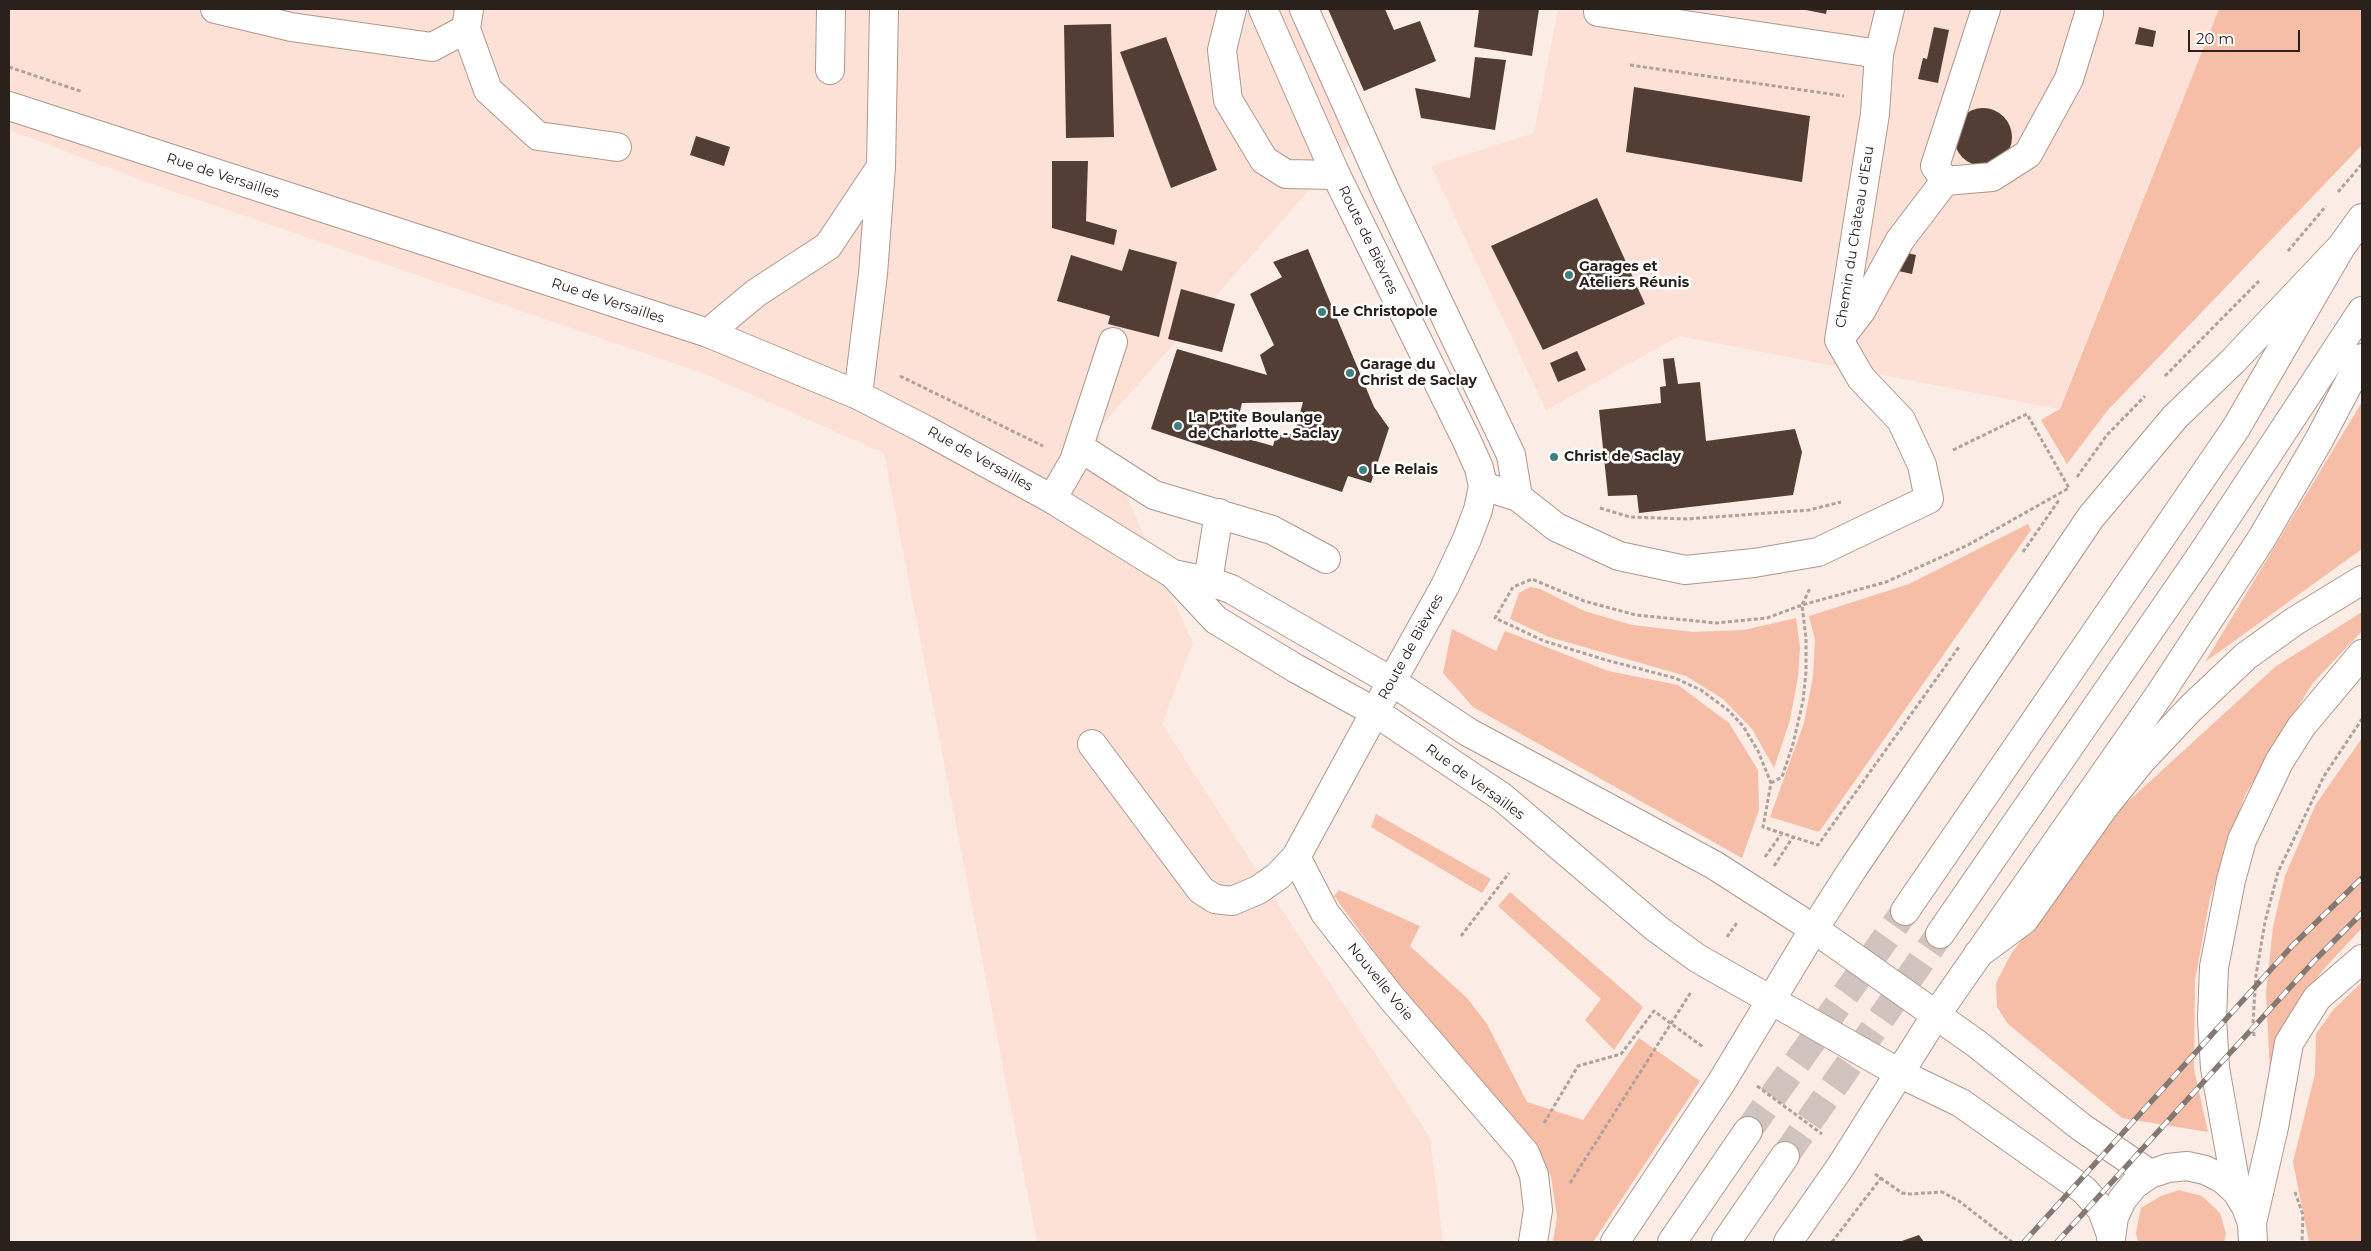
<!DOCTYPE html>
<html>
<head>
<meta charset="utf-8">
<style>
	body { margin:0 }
	#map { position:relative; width:2371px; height:1251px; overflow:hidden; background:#fbece5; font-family:Montserrat,sans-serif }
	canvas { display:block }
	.frame { position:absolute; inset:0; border:10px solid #2a211d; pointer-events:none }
	.scale { position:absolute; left:2188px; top:30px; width:112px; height:22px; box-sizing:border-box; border:2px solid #2a211d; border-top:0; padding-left:6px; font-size:15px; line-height:18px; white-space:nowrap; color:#2a211d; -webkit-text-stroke:4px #fff; paint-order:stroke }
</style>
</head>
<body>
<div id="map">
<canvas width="2371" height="1251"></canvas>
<div class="frame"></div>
<div class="scale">20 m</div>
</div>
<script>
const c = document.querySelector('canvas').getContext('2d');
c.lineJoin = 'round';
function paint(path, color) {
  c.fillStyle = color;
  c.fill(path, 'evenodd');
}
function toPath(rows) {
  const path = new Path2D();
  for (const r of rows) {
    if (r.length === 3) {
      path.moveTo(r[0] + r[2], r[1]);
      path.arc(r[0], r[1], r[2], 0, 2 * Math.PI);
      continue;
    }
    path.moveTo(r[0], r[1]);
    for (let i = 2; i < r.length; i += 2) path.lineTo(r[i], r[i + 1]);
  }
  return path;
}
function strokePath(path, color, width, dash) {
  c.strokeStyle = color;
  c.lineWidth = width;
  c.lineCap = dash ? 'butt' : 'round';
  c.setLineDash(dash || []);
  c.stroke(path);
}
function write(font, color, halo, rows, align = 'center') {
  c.font = font + ' Montserrat,sans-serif';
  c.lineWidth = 5;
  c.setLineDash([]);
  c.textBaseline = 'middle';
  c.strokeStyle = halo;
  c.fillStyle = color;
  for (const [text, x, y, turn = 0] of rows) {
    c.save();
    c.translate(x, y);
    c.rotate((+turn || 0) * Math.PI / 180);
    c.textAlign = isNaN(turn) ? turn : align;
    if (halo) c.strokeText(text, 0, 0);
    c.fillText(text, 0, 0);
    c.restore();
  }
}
paint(toPath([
	[9,9,1308,9,1363,129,1097,431,1193,643,1162,724,1430,1138,1443,1242,1037,1242,884,453,705,374,149,183,9,130],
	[1558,9,2219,9,2059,409,1679,336,1546,410,1431,166,1534,133]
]), '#fde1d6');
paint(toPath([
	[2219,9,2362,9,2362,145,2107,411,2067,464,2041,420,2060,409],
	[2362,402,2362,549,2205,662],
	[2028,524,2031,530,1819,832,1770,817,1804,723,1813,677,1815,640,1809,616,1909,584],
	[1530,587,1540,589,1584,611,1632,625,1693,632,1744,630,1796,618,1800,647,1798,677,1790,720,1774,768,1752,729,1723,699,1686,676,1549,637,1510,619,1519,593],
	[2362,612,2362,631,2312,684,2245,795,2210,898,2195,980,2194,1069,2208,1132,2122,1118,2008,1024,1997,1007,1996,983,2011,954,2122,807,2275,667],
	[1452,629,1496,651,1505,631,1608,671,1678,685,1729,723,1758,770,1759,810,1742,858,1473,707,1443,673],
	[2362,738,2362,928,2322,971,2297,1009,2270,1074,2266,992,2273,927,2285,876,2316,804],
	[1376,814,1491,879,1482,893,1371,827],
	[1339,890,1420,926,1410,946,1467,998,1487,1024,1527,1102,1583,1120,1639,1038,1700,1081,1593,1242,1553,1242,1557,1217,1551,1176,1539,1151,1402,989,1334,896],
	[1510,892,1643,1007,1614,1050,1585,1020,1601,999,1498,906],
	[2362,982,2362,1242,2309,1242,2293,1162,2315,1074,2316,1034,2333,1010],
	[2179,1190,2202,1196,2220,1213,2226,1234,2224,1242,2138,1242,2136,1233,2141,1208,2161,1196]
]), '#f7bea7');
paint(toPath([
	[1328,9,1385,9,1394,30,1420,21,1436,61,1364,91],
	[1479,9,1539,9,1532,56,1474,47],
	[1801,9,1827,9,1826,14],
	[1111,24,1114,137,1066,138,1064,25],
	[1934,27,1949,30,1938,83,1918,79,1923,58,1927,59],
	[2139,27,2156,31,2153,47,2135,44],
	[1166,37,1217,170,1171,188,1120,52],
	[1475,57,1506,60,1495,130,1421,118,1415,88,1470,98],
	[1634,87,1810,116,1802,182,1626,152],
	[1983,137,29],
	[696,136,730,147,724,166,690,155],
	[1052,161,1088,161,1086,221,1117,230,1114,245,1052,228],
	[1597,198,1645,304,1543,350,1491,246],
	[1129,249,1177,262,1159,337,1108,324,1110,316,1057,301,1071,255,1122,271],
	[1308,249,1374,407,1389,428,1371,483,1348,476,1342,492,1151,429,1177,349,1267,375,1260,355,1274,345,1250,294,1282,277,1273,262],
	[1303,402,1294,435,1277,432,1273,446,1234,435,1242,403],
	[1898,251,1916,255,1912,274,1894,270],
	[1181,289,1235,304,1222,352,1168,339],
	[1577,351,1586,370,1558,382,1550,363],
	[1674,358,1678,384,1700,382,1706,441,1795,429,1802,452,1793,495,1639,513,1637,495,1608,496,1599,410,1661,403,1660,387,1666,386,1663,359],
	[1919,1235,1924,1242,1899,1242]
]), '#523e35');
strokePath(toPath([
	[1748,1131,1905,911],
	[1785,1156,1940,934]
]), '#d1c3bd', 28, [28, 14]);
const minor = toPath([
	[215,9,291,27,432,47,466,29,469,9],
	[1232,9,1222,50,1228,100,1264,160,1286,174,1336,175],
	[1304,9,1385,190,1511,455,1518,497],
	[1598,12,1879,54],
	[466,29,488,90,538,136,617,147],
	[830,70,831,9],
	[1945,181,1935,166,1986,9],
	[708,333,756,293,828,246,880,168],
	[1841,337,1861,311,1900,240,1945,181,1992,177,2028,154,2069,79,2089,14,2089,9],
	[858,395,873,274,881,167,884,9],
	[1079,447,1154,495,1272,530,1326,559],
	[1483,486,1518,497,1556,527,1619,556,1685,570,1754,563,1818,552,1929,499,1922,465,1901,420,1861,378,1839,340,1875,114,1879,54,1890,9],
	[1052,499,1074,461,1113,342],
	[1208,581,1219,513],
	[1375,712,1296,857,1325,913,1390,996,1525,1153,1534,1175,1538,1210,1533,1242],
	[1092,744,1201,890,1215,899,1232,901,1258,890,1278,876,1296,857],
	[2252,1223,2274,1127,2289,1043,2317,998,2362,959]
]);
const major = toPath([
	[1263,9,1336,175,1466,439,1479,468,1483,486,1478,510,1467,539,1445,586,1383,697],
	[9,106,708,333,858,395,926,430,1052,499,1173,574,1216,620,1295,668,1375,712,1502,797,1656,928,1697,958,1901,1074,1961,1103,2084,1190,2102,1210,2111,1235],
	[1173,574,1208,581,1231,589,1391,681,1468,732,1714,865,1814,929,1936,1015,1977,1044,2081,1127,2150,1174],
	[1905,911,2236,428,2341,247,2362,218],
	[1940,934,2200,557,2362,311],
	[2111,1238,2114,1217,2122,1200,2134,1185,2150,1174,2168,1168,2187,1166,2205,1170,2223,1179,2237,1192,2246,1207,2252,1223,2253,1242],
	[1615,1242,1721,1083,1814,929,1852,870,2091,517,2175,417,2233,361,2341,247],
	[1672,1242,1748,1131],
	[1726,1242,1785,1156],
	[1788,1242,1841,1166,1936,1015,2160,694,2262,538,2319,440,2362,358]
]);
const highway = toPath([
	[1978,954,2024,920,2104,807,2141,761,2191,708,2246,656,2295,621,2362,580],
	[2237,1192,2215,1068,2212,1019,2214,967,2231,880,2242,840,2279,762,2301,727,2362,654]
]);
strokePath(minor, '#ae968c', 30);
strokePath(major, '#ae968c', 30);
strokePath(highway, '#ae968c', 30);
strokePath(toPath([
	[1630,65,1844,96],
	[9,67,83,92],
	[2338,192,2362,164],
	[2288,251,2326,206],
	[900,376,1043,446],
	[2165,376,2259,281],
	[1953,450,2027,414,2069,488,1968,545,1886,582,1802,605,1767,618,1716,623,1636,615,1584,601,1532,579,1513,587,1495,618,1544,641,1606,660,1675,678,1701,690,1728,710,1743,726,1758,751,1771,783,1763,827,1818,845,1959,647],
	[2077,477,2107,435,2145,396],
	[1600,508,1630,517,1687,519,1809,510,1841,502],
	[2023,552,2059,500],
	[1771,783,1782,777,1793,744,1803,701,1806,672,1806,638,1802,605,1810,588],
	[1765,857,1782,833],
	[1774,866,1793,837],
	[1461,936,1509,873],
	[1727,937,1738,921],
	[2254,1036,2253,1022,2256,975,2265,922,2278,872,2324,776,2362,719],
	[1757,1086,1822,1134],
	[1544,1123,1578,1066,1621,1054,1654,1011,1703,1047],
	[1875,1174,1902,1193,1910,1194,1942,1192,1959,1201,2012,1242],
	[1570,1183,1691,992],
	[2295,1192,2303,1215,2302,1242],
	[1832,1242,1881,1178]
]), '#afa29c', 3, [4, 2.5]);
strokePath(minor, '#fff', 28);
strokePath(major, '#fff', 28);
strokePath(highway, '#fff', 28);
const rail = toPath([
	[2024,1242,2293,945,2362,878],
	[2057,1242,2316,959,2362,913]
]);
strokePath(rail, '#847873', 5.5);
strokePath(rail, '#fff', 4, [11]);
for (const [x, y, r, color] of [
	[1569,275,5,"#3a8281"],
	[1322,312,5,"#3a8281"],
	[1350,373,5,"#3a8281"],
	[1178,426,5,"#3a8281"],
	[1554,457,5,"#3a8281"],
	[1363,470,5,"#3a8281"]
]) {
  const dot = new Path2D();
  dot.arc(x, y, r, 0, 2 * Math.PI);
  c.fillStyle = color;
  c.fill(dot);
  strokePath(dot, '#fff', 2);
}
write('14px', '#2a211d', '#fff', [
	["Rue de Versailles",223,176,18],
	["Chemin du Château d'Eau",1855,237,-81],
	["Route de Bièvres",1368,240,64],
	["Rue de Versailles",608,301,18],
	["Rue de Versailles",980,459,29],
	["Route de Bièvres",1411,647,-61],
	["Rue de Versailles",1475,782,36],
	["Nouvelle Voie",1380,982,51]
]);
write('bold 14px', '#2a211d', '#fff', [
	["Garages et",1579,267],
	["Ateliers Réunis",1579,283],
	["Le Christopole",1332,312],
	["Garage du",1360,365],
	["Christ de Saclay",1360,381],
	["La P'tite Boulange",1188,418],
	["de Charlotte - Saclay",1188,434],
	["Christ de Saclay",1564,457],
	["Le Relais",1373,470]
], 'left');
</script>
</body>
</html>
